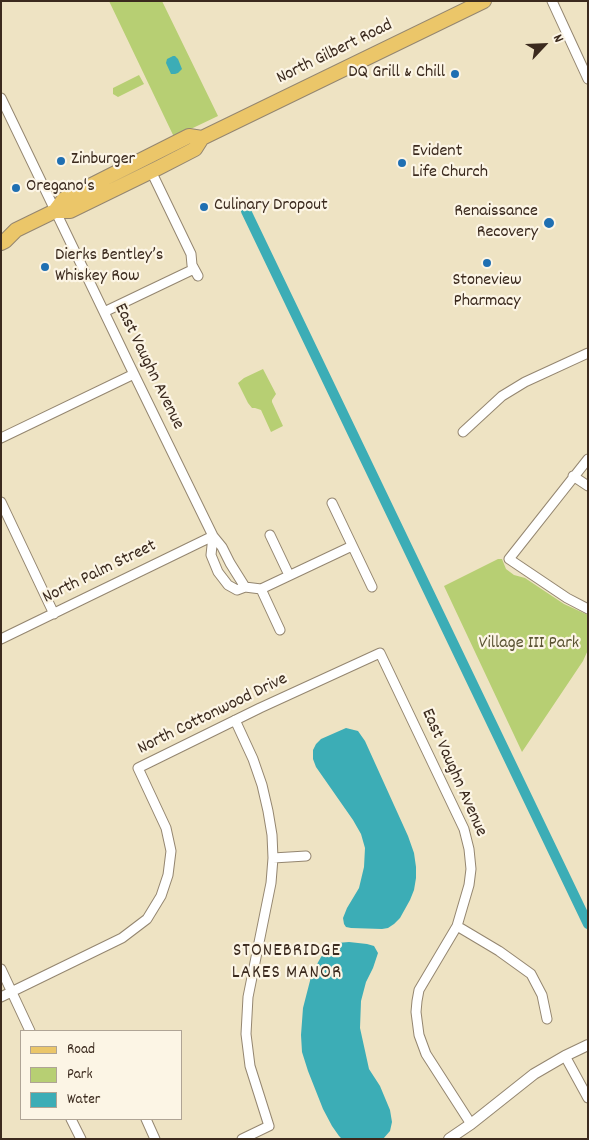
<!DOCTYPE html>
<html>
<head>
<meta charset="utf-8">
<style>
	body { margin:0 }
	#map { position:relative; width:589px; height:1140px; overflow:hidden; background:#eee3c3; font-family:Dekko,sans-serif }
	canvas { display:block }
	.frame { position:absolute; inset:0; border:2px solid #3b2a1e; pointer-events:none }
	.legend { position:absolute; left:20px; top:1030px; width:162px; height:90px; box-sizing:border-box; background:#fcf5e5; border:1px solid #afa495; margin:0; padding:6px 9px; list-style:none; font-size:15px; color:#3b2a1e }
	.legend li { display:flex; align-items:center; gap:10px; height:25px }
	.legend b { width:25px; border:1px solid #afa495 }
	.north { position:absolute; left:519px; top:20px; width:50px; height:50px; -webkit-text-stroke:4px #fcf5e5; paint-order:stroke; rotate:65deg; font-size:14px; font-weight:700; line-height:20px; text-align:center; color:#3b2a1e }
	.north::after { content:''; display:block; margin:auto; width:18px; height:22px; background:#3b2a1e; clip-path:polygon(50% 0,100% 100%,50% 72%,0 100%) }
</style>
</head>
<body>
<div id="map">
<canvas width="589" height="1140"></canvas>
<div class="frame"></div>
<ul class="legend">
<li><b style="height:6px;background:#ebc669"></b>Road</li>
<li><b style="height:14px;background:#b7cf73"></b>Park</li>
<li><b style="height:14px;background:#3cadb6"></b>Water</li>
</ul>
<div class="north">N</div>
</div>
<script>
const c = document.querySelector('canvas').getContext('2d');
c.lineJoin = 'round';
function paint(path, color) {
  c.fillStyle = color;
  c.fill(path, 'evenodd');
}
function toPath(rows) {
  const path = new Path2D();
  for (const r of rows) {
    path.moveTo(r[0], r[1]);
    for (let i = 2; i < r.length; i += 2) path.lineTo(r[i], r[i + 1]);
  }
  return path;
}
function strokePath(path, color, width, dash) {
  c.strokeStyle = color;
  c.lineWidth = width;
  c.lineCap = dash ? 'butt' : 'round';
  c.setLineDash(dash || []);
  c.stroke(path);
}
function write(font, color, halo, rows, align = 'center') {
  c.font = font + ' Dekko,sans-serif';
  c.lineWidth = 4.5;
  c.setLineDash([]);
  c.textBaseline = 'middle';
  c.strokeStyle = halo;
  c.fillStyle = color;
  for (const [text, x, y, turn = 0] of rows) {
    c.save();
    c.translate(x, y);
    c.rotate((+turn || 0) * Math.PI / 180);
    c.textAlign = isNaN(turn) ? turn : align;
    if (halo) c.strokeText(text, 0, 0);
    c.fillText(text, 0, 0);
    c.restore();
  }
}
paint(toPath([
	[109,1,162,1,218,116,174,137],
	[139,75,144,84,118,97,113,94,113,88],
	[263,369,276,394,272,400,272,402,283,426,271,432,261,410,255,408,252,408,248,403,238,383,244,378],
	[498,559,502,559,506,569,514,575,525,578,564,604,588,615,588,650,583,661,522,752,444,586]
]), '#b7cf73');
paint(toPath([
	[173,56,175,56,178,59,182,69,178,73,175,74,171,74,166,63,167,59],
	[346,728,358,731,365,741,408,836,414,853,416,867,416,878,414,890,410,900,400,918,394,924,388,928,382,929,351,928,346,927,344,924,343,918,347,908,359,888,364,867,365,848,361,834,353,820,316,767,313,759,313,750,316,744,321,739],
	[349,942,367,944,374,946,378,953,373,968,366,982,361,1001,360,1028,369,1069,380,1086,390,1110,392,1122,390,1131,383,1139,342,1139,339,1136,332,1126,323,1109,308,1071,302,1052,301,1035,303,1008,312,973,321,957,330,946,337,943]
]), '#3cadb6');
strokePath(toPath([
	[246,211,588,924]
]), '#3cadb6', 10);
const minor = toPath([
	[552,1,588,79],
	[1,98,130,366,213,536,1,639],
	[151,171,191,254,192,265,198,276],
	[104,312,194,269],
	[463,432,502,396,525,382,588,353],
	[1,438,134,374],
	[588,459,509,559,567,598,588,609],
	[573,476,588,486],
	[1,502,54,614],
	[332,503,372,587],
	[270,535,289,575],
	[245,587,230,563,222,547,213,536,211,555,218,572,228,585,237,590,245,587,261,589,352,546],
	[261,589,280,630],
	[235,720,253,759,262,785,268,811,272,835,273,858,271,883,248,997,246,1034,250,1066,269,1126,242,1139],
	[273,858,306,856],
	[457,926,499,951,531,974,542,995,547,1019],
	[1,969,30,1031],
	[1,997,122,938,147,919,161,896,168,875,171,851,166,828,138,768,260,708,380,653,464,829,469,849,471,869,469,885,457,926,419,990,417,1001,416,1012,419,1035,426,1054,471,1124],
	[565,1056,588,1098],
	[71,1119,81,1139],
	[146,1119,155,1139]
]);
const tertiary = toPath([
	[449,1139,471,1124,534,1074,565,1056,588,1045]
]);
const primary = toPath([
	[55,211,64,199,189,136,202,138],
	[1,243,5,241,16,230,55,211,70,211,158,168,195,149,202,138,484,1]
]);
strokePath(minor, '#948670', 11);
strokePath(tertiary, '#948670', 12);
strokePath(primary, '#948670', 16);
strokePath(minor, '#fff', 9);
strokePath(tertiary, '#fff', 10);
strokePath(primary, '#ebc669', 14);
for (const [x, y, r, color] of [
	[455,74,5,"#1f6fb2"],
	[61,161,5,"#1f6fb2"],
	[402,163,5,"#1f6fb2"],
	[16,188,5,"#1f6fb2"],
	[204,207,5,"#1f6fb2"],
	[549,223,6,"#1f6fb2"],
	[487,263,5,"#1f6fb2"],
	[45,267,5,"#1f6fb2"]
]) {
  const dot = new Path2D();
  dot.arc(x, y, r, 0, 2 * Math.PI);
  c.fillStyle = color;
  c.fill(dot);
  strokePath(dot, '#fcf5e5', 2);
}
write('18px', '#3b2a1e', '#fcf5e5', [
	["North Gilbert Road",335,53,-26],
	["East Vaughn Avenue",148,367,64],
	["North Palm Street",100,573,-26],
	["North Cottonwood Drive",213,715,-26],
	["East Vaughn Avenue",453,773,66]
]);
write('18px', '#3b2a1e', '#fcf5e5', [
	["DQ Grill & Chill",445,74,"right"],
	["Evident",412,153],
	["Life Church",412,174],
	["Zinburger",71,161],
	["Oregano's",26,188],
	["Culinary Dropout",214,207],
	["Renaissance",538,213,"right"],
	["Recovery",538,234,"right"],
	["Dierks Bentley’s",55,257],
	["Whiskey Row",55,278],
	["Stoneview",487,282,"center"],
	["Pharmacy",487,303,"center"]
], 'left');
write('18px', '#5a5333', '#fcf5e5', [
	["Village III Park",529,645]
]);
c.letterSpacing = '1px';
write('19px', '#3b2a1e', '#fcf5e5', [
	["STONEBRIDGE",287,952],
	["LAKES MANOR",287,974]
]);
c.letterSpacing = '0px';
</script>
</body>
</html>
